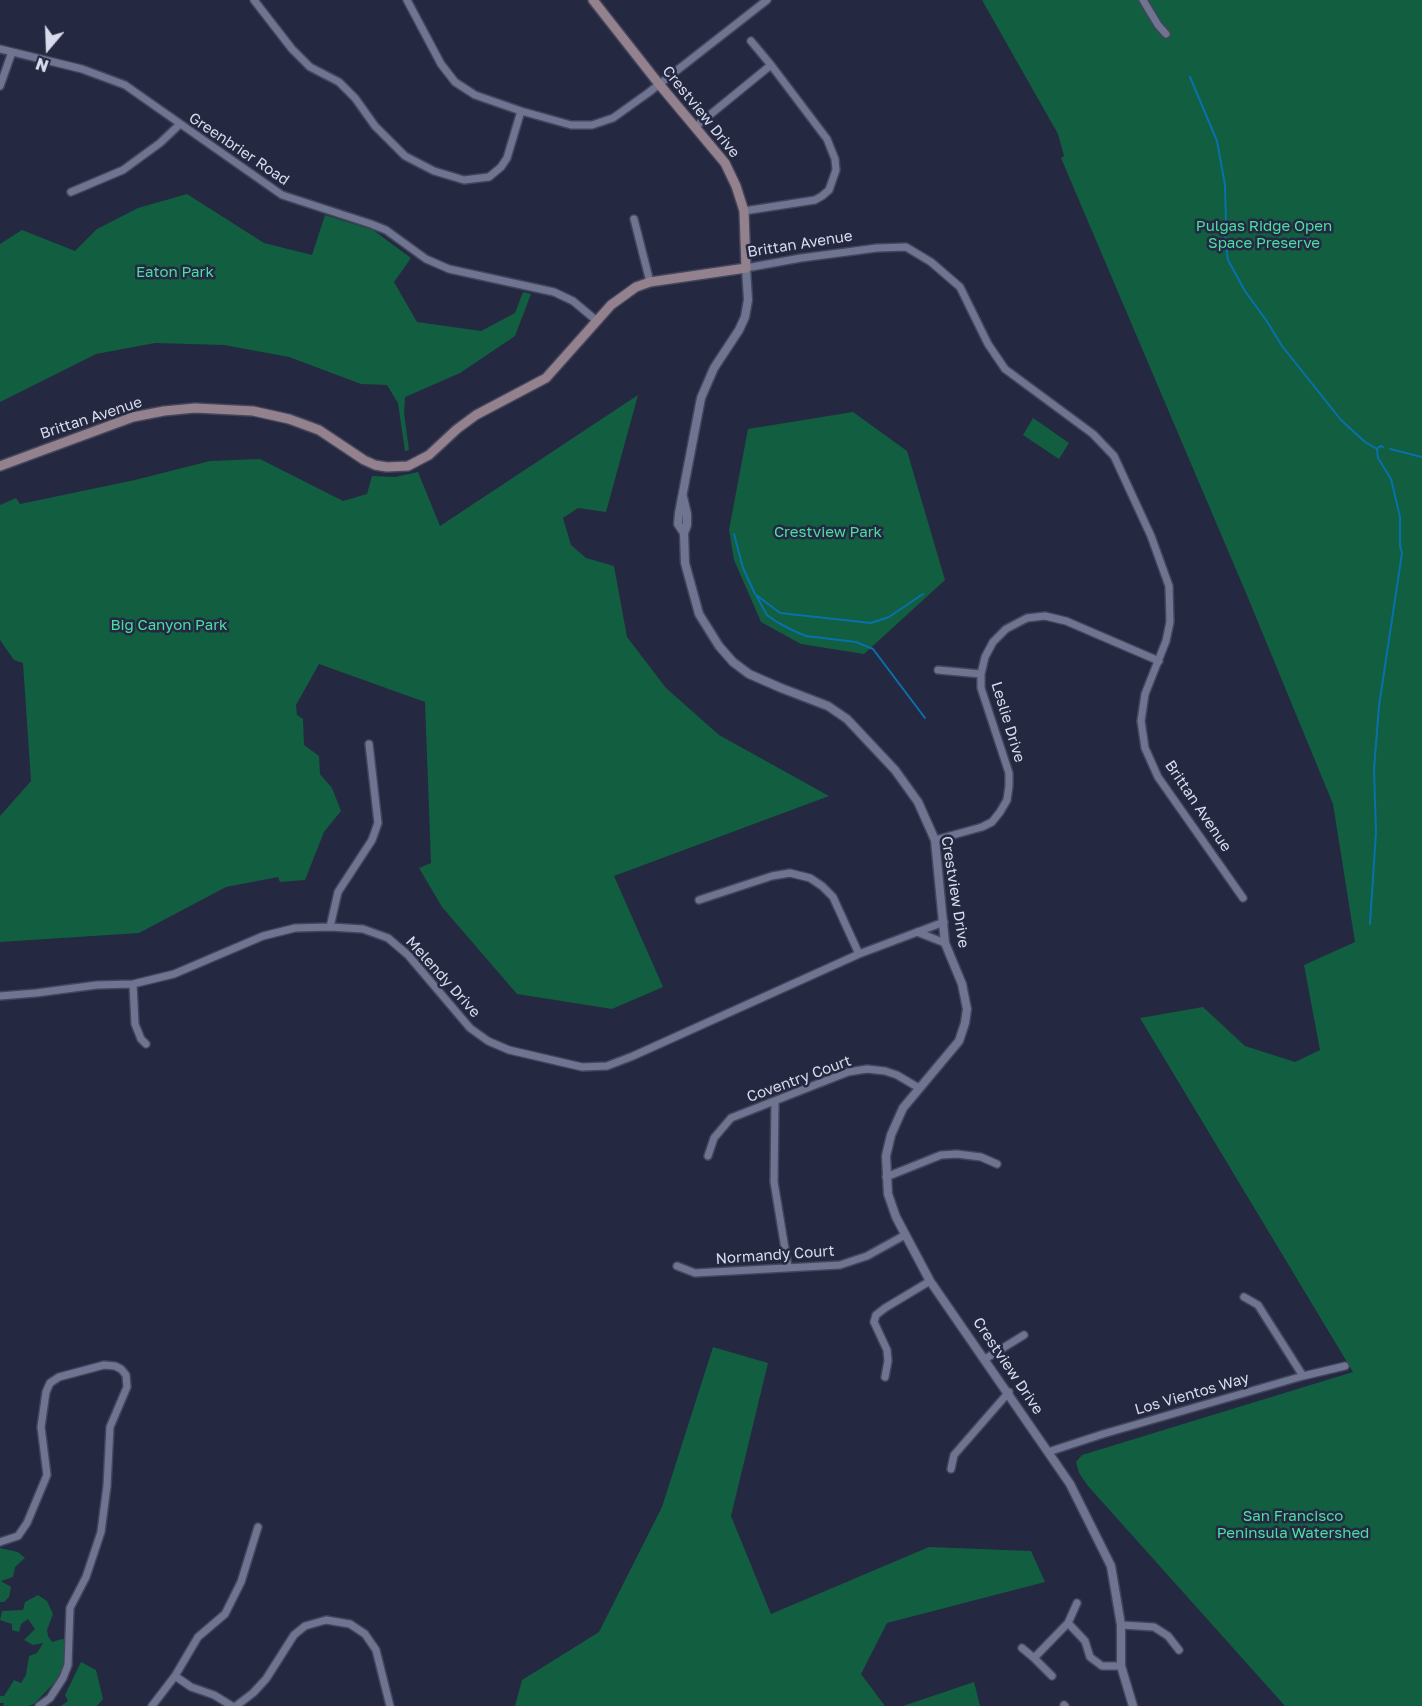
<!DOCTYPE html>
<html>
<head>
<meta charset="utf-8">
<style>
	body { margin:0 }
	#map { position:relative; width:1422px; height:1706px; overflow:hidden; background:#252841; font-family:"Golos Text",sans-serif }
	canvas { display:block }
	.north { position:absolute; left:18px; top:18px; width:60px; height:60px; -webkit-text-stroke:4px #252841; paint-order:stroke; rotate:199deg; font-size:16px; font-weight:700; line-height:24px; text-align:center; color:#d8dbeb }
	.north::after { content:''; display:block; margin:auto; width:21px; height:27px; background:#d8dbeb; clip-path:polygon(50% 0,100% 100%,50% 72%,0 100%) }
</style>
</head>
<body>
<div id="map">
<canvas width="1422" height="1706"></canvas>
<div class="north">N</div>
</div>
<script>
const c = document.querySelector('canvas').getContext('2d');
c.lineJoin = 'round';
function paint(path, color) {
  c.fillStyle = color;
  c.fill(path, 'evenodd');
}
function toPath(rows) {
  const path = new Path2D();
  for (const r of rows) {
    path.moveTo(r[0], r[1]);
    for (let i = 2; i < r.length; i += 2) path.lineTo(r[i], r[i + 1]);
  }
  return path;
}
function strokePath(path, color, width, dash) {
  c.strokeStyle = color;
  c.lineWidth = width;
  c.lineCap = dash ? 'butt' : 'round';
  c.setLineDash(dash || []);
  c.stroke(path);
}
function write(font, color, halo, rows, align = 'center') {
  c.font = font + ' "Golos Text",sans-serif';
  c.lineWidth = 5;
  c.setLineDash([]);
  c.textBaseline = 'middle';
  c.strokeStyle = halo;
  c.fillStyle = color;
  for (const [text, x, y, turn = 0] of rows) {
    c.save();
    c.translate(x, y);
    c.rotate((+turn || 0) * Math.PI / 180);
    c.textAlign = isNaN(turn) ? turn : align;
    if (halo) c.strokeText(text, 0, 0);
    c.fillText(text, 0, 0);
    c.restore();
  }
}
paint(toPath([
	[982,0,1422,0,1422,1706,1285,1706,1088,1486,1079,1473,1076,1462,1082,1455,1353,1372,1140,1018,1203,1007,1245,1046,1295,1062,1320,1050,1304,965,1355,942,1333,804,1246,593,1061,158,1064,156,1058,134],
	[187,194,264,243,312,255,325,215,373,230,411,258,394,282,417,322,481,331,515,313,523,292,531,294,515,336,460,373,405,397,404,413,409,450,405,451,398,403,387,385,361,384,289,357,224,345,155,343,96,354,0,402,0,244,22,230,75,251,97,229,138,208],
	[638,395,606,512,578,508,563,518,571,545,586,558,614,566,627,637,666,688,719,735,829,796,614,876,663,987,612,1009,517,994,442,907,419,868,431,863,425,702,319,664,296,705,297,715,303,719,304,745,319,756,320,774,332,788,341,811,324,832,305,880,280,882,278,877,226,887,139,933,0,942,0,816,31,781,23,663,14,660,0,640,0,505,16,498,20,504,135,480,210,461,260,459,343,501,367,494,372,476,395,477,418,472,440,526],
	[853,412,907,451,945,580,864,654,801,644,761,622,734,560,729,530,748,429],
	[1033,418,1069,443,1059,459,1023,435],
	[713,1347,768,1363,731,1516,771,1614,929,1547,1031,1551,1045,1582,887,1623,861,1674,885,1706,515,1706,522,1680,599,1632,662,1507],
	[0,1548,18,1552,25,1558,15,1567,13,1577,1,1581,11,1587,9,1597,4,1602,0,1602],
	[38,1595,47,1601,53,1614,47,1630,48,1636,52,1642,62,1639,66,1640,65,1664,57,1680,34,1704,29,1706,3,1706,4,1703,0,1703,0,1696,4,1696,14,1680,21,1683,26,1675,29,1656,37,1653,43,1643,33,1645,24,1640,35,1629,28,1619,21,1624,19,1632,12,1630,12,1624,0,1620,2,1611,23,1610,25,1602],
	[81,1662,96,1670,103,1699,97,1706,61,1706,68,1701,65,1695],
	[974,1682,980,1706,903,1706]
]), '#125e41');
strokePath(toPath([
	[1190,77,1217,141,1225,185,1226,223,1225,239,1228,260,1245,291,1268,323,1282,346,1341,420,1365,442,1377,449,1380,446,1383,447],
	[1390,449,1422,457],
	[734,534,743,568,755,594,780,613,871,623,889,617,923,594],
	[757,597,767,615,777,622,792,630,806,636,856,642,873,649,925,718],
	[1370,924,1376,832,1374,769,1379,706,1402,553,1400,546,1400,517,1391,479,1378,458,1377,449]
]), '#0871ab', 2);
const minor = toPath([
	[254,0,292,49,310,67,339,82,355,98,375,126,405,156,434,171,464,180,489,177,501,167,507,158,521,111],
	[407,0,441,64,455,82,475,95,521,111,571,125,592,125,613,118,648,93,767,0],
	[1143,0,1158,25,1166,34],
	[751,41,771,65],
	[0,49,82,69,125,85,282,195,371,224,386,230,426,259,449,269,554,292,573,301,597,321],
	[0,86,12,52],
	[695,127,771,65,827,139,835,159,836,170,829,190,822,196,815,200,744,211],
	[71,192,123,170,160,143,179,125],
	[634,219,650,282],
	[746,268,801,258,877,248,906,247,931,262,960,287,988,344,1005,369,1093,434,1114,456,1151,536,1169,586,1170,622,1166,641,1145,694,1141,721,1145,748,1158,777,1243,898],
	[938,670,981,674],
	[935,840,982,827,992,822,1000,812,1007,800,1009,786,1009,773,981,688,981,674,985,657,993,642,1006,629,1027,618,1045,616,1066,621,1159,661],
	[699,900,772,876,790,873,810,878,822,886,833,897,859,954],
	[330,927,338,892,372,840,378,823,369,744],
	[917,932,945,943],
	[133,984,135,1024,141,1039,146,1044],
	[0,996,36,993,97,985,133,984,174,974,263,936,295,928,330,927,363,929,388,938,408,955,470,1028,488,1041,509,1050,582,1067,607,1066,633,1056,859,954,944,922],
	[775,1101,774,1182,788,1267],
	[708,1156,714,1138,731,1118,848,1072,867,1069,885,1071,897,1075,919,1088],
	[886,1177,941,1155,957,1154,981,1157,997,1164],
	[677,1266,695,1273,840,1265,867,1256,905,1235],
	[1244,1297,1258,1305,1303,1376],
	[985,1359,1024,1335],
	[885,1377,888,1361,887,1350,874,1322,876,1315,885,1308,930,1281],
	[1048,1452,1103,1434,1303,1376,1345,1366],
	[951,1469,954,1455,1009,1392],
	[0,1542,18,1536,27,1523,47,1475,41,1427,46,1392,50,1383,59,1377,104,1365,115,1366,121,1369,126,1375,127,1387,110,1427,107,1486,101,1532,86,1577,70,1608,68,1665,63,1678,50,1698,39,1706],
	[1068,1623,1077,1603],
	[1121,1625,1154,1627,1168,1636,1179,1650],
	[1022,1648,1034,1658],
	[175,1676,191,1687,214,1695,232,1706],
	[1052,1676,1034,1658,1068,1623,1085,1641,1090,1657,1102,1666,1121,1666],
	[1064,1705,1065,1706],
	[152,1706,175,1676,198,1637,225,1614,241,1582,258,1527],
	[236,1706,253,1693,266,1679,294,1635,305,1626,326,1620,350,1624,365,1634,376,1650,390,1706]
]);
const tertiary = toPath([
	[683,497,687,514,687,525,684,533,685,563,699,614,719,646,733,662,749,674,781,688,828,706,847,719,895,770,918,802,935,840,945,943,962,984,967,1009,965,1023,959,1041,903,1108,891,1135,886,1156,888,1194,896,1217,930,1281,1070,1484,1111,1566,1121,1625,1121,1666,1133,1706],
	[684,533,678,524,679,513,701,398,714,368,739,330,745,317,748,300,746,268]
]);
const secondary = toPath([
	[0,466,133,417,164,411,195,408,253,411,289,419,319,430,364,460,375,465,387,467,408,466,429,455,457,429,476,415,546,378,611,305,636,287,650,282,746,268,744,211,736,186,725,163,659,84,593,0]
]);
strokePath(minor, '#43455a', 10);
strokePath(tertiary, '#43455a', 11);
strokePath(secondary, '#43455a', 12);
strokePath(minor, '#6f7491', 7);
strokePath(tertiary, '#6f7491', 8);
strokePath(secondary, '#94818e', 9);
write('15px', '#d8dbeb', '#252841', [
	["Crestview Drive",701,112,51],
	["Greenbrier Road",239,149,34],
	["Brittan Avenue",800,244,-9],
	["Brittan Avenue",91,418,-18],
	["Leslie Drive",1008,722,73],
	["Brittan Avenue",1198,806,56],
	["Crestview Drive",955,892,81],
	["Melendy Drive",443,977,48],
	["Coventry Court",799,1079,-20],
	["Normandy Court",775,1255,-4],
	["Crestview Drive",1008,1366,56],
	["Los Vientos Way",1192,1394,-16]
]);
write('15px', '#4adea2', '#252841', [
	["Pulgas Ridge Open",1264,226],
	["Space Preserve",1264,243],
	["Eaton Park",175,272],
	["Crestview Park",828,532],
	["Big Canyon Park",169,625],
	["San Francisco",1293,1516],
	["Peninsula Watershed",1293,1533]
]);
</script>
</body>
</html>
